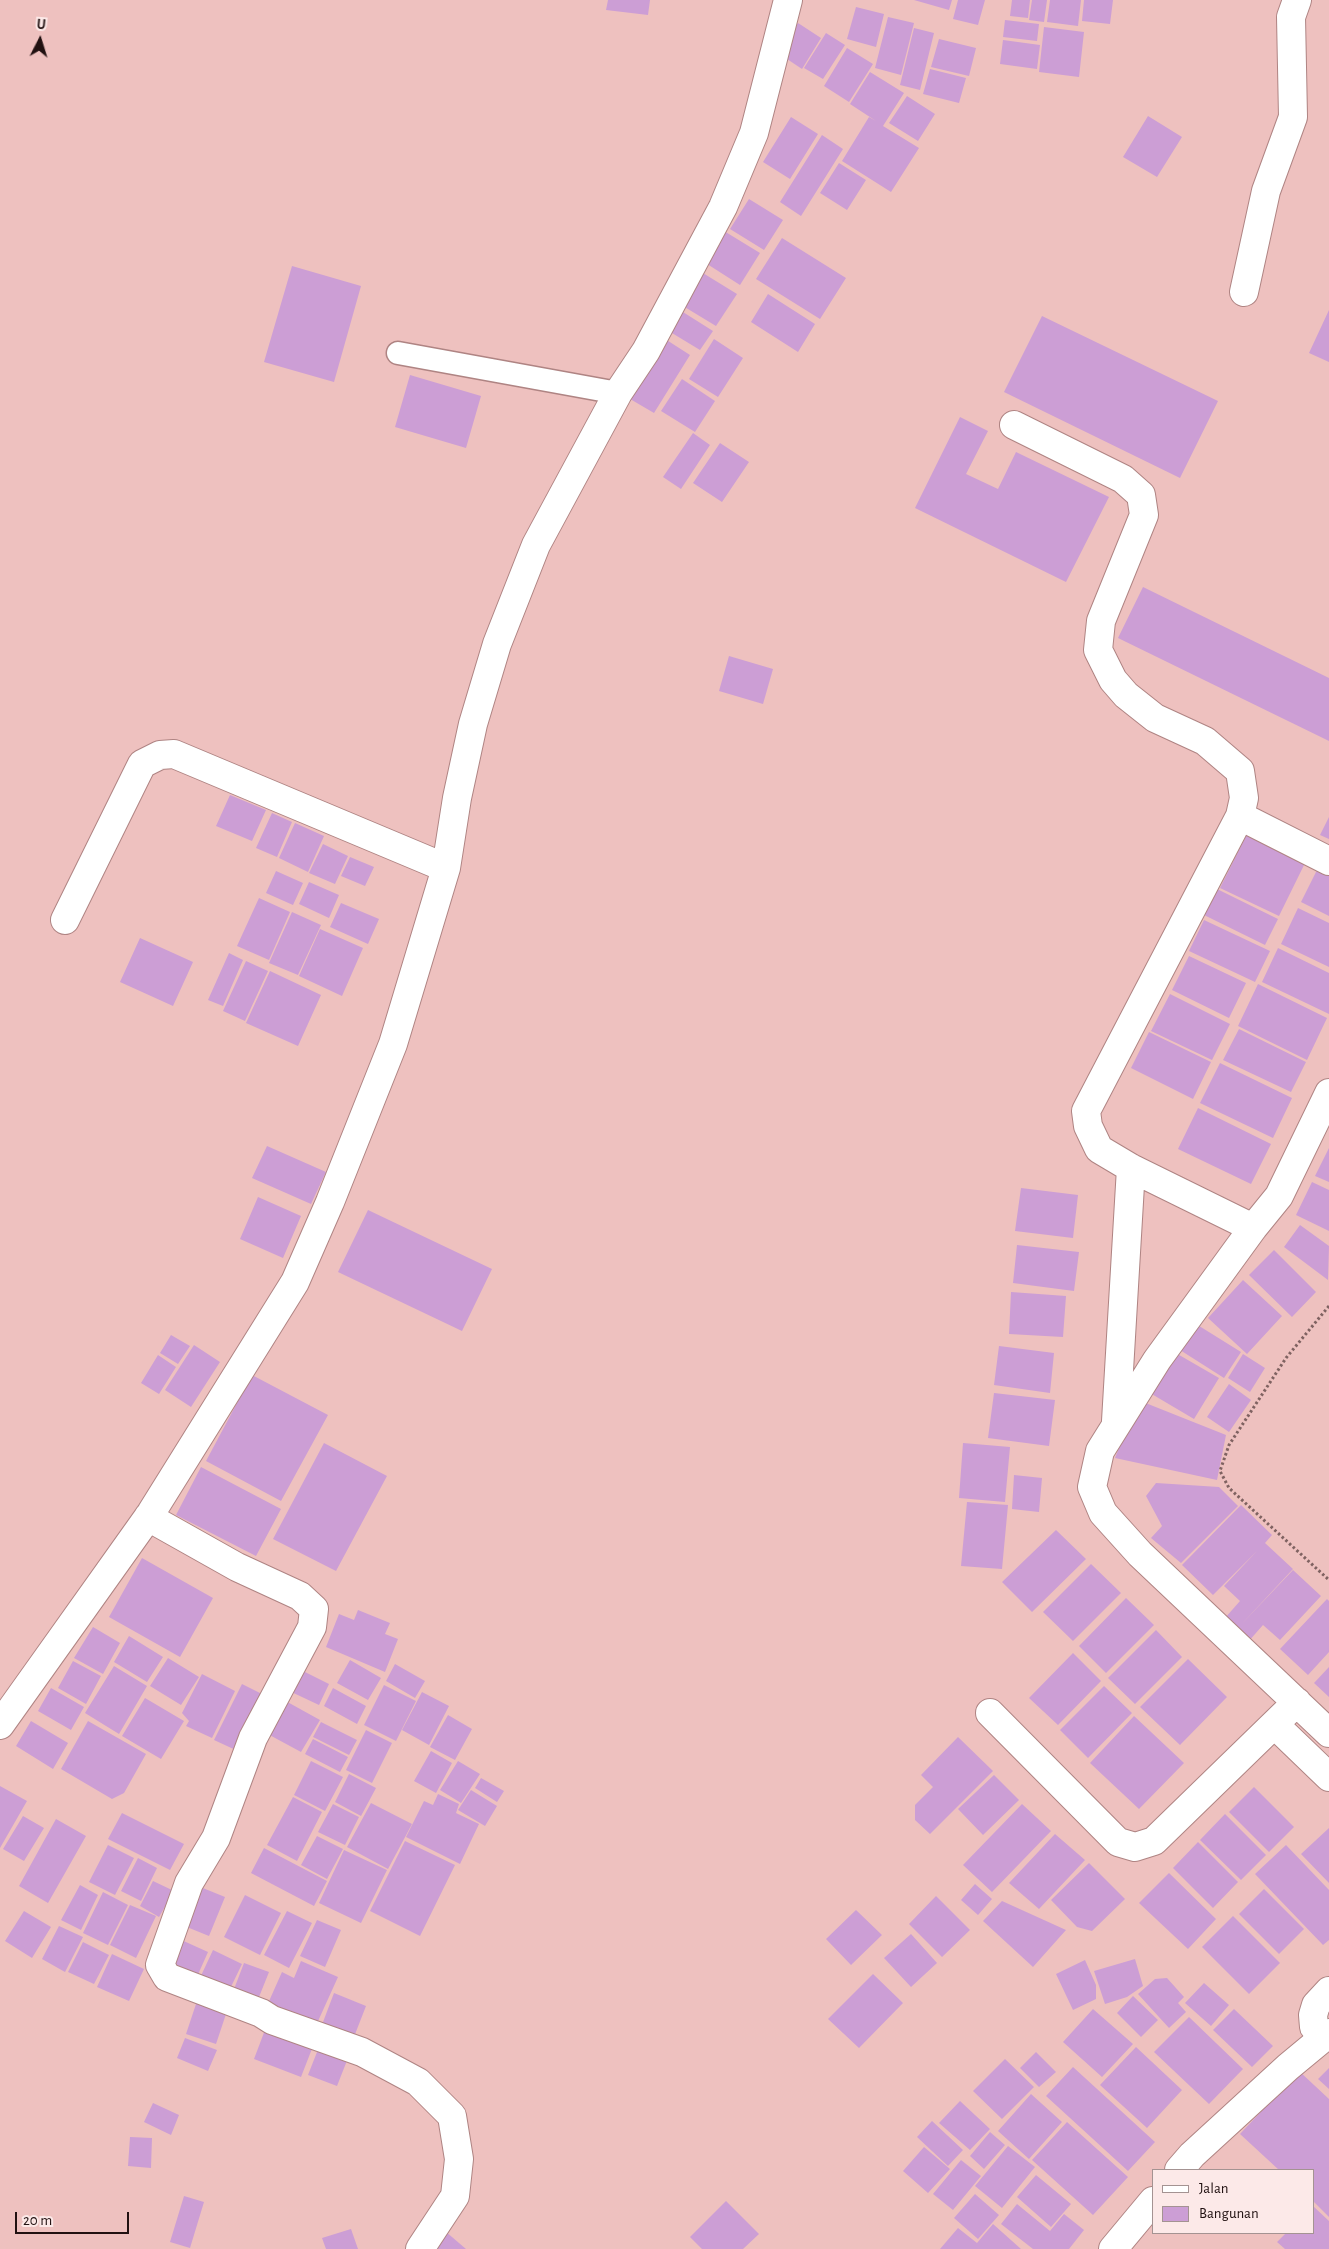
<!DOCTYPE html>
<html>
<head>
<meta charset="utf-8">
<style>
	body { margin:0 }
	#map { position:relative; width:1329px; height:2249px; overflow:hidden; background:#eec1bf; font-family:"Alegreya Sans",sans-serif }
	canvas { display:block }
	.legend { position:absolute; left:1152px; top:2169px; width:162px; height:65px; box-sizing:border-box; background:#fce9e8; border:1px solid #a49392; margin:0; padding:6px 9px; list-style:none; font-size:15px; color:#211111 }
	.legend li { display:flex; align-items:center; gap:10px; height:25px }
	.legend b { width:25px; border:1px solid #a49392 }
	.north { position:absolute; left:15px; top:15px; width:50px; height:50px; -webkit-text-stroke:4px #fce9e8; paint-order:stroke; rotate:5deg; font-size:14px; font-weight:700; line-height:20px; text-align:center; color:#211111 }
	.north::after { content:''; display:block; margin:auto; width:18px; height:22px; background:#211111; clip-path:polygon(50% 0,100% 100%,50% 72%,0 100%) }
	.scale { position:absolute; left:15px; top:2212px; width:114px; height:22px; box-sizing:border-box; border:2px solid #211111; border-top:0; padding-left:6px; font-size:15px; line-height:18px; white-space:nowrap; color:#211111; -webkit-text-stroke:4px #fce9e8; paint-order:stroke }
</style>
</head>
<body>
<div id="map">
<canvas width="1329" height="2249"></canvas>
<ul class="legend">
<li><b style="height:6px;background:#fff"></b>Jalan</li>
<li><b style="height:14px;background:#cc9ed5"></b>Bangunan</li>
</ul>
<div class="north">U</div>
<div class="scale">20 m</div>
</div>
<script>
const c = document.querySelector('canvas').getContext('2d');
c.lineJoin = 'round';
function paint(path, color) {
  c.fillStyle = color;
  c.fill(path, 'evenodd');
}
function toPath(rows) {
  const path = new Path2D();
  for (const r of rows) {
    path.moveTo(r[0], r[1]);
    for (let i = 2; i < r.length; i += 2) path.lineTo(r[i], r[i + 1]);
  }
  return path;
}
function strokePath(path, color, width, dash) {
  c.strokeStyle = color;
  c.lineWidth = width;
  c.lineCap = dash ? 'butt' : 'round';
  c.setLineDash(dash || []);
  c.stroke(path);
}
paint(toPath([
	[608,0,650,0,648,15,606,10],
	[914,0,952,0,949,10],
	[958,0,985,0,978,25,953,19],
	[1012,0,1030,0,1028,18,1010,16],
	[1032,0,1047,0,1044,22,1029,20],
	[1050,0,1081,0,1078,26,1047,22],
	[1084,0,1113,0,1110,24,1082,21],
	[856,7,884,14,876,47,847,39],
	[888,17,914,23,901,75,875,68],
	[1005,20,1039,24,1037,41,1003,37],
	[798,23,821,38,802,69,778,53],
	[1044,27,1084,32,1079,77,1039,72],
	[914,28,934,33,920,90,900,85],
	[826,33,845,45,823,79,804,68],
	[939,39,976,48,969,76,931,67],
	[1003,40,1040,45,1037,69,1000,64],
	[847,48,873,64,849,102,824,86],
	[930,69,966,78,959,103,923,94],
	[870,72,904,93,883,126,919,148,891,192,842,161,869,117,876,121,850,104],
	[907,96,935,114,918,141,889,123],
	[1148,116,1182,137,1157,177,1123,157],
	[791,117,818,134,790,179,763,162],
	[822,135,843,149,801,216,780,202],
	[839,163,866,180,847,210,820,193],
	[749,199,783,220,764,250,730,229],
	[724,231,760,253,740,285,704,262],
	[782,238,846,278,820,319,756,279],
	[292,266,361,286,334,382,264,362],
	[698,270,737,294,716,326,678,303],
	[768,294,815,324,798,352,751,322],
	[675,307,713,331,700,350,662,327],
	[1329,310,1329,362,1309,353],
	[1042,316,1218,401,1180,478,1004,392],
	[662,337,690,355,654,413,625,396],
	[714,339,743,358,718,397,689,379],
	[410,375,481,396,466,448,395,427],
	[682,379,715,401,695,432,661,411],
	[960,417,988,431,966,474,998,489,1016,452,1109,497,1066,582,915,508],
	[693,433,710,445,681,489,663,477],
	[720,443,749,462,722,502,693,483],
	[1143,587,1329,678,1329,741,1118,638],
	[729,656,773,669,763,704,719,691],
	[230,795,266,810,252,841,216,826],
	[272,813,292,822,277,857,256,848],
	[1329,817,1329,839,1320,835],
	[295,823,324,836,308,872,279,858],
	[1248,832,1306,861,1279,916,1220,888],
	[323,844,348,856,335,884,309,873],
	[350,857,374,867,365,886,341,876],
	[1317,870,1329,875,1329,916,1301,902],
	[276,871,303,883,293,905,266,893],
	[309,882,339,895,329,918,299,904],
	[1217,889,1278,919,1265,945,1204,915],
	[259,898,290,912,269,960,237,946],
	[341,903,379,919,368,944,330,927],
	[1298,908,1329,923,1329,967,1281,944],
	[292,912,321,925,298,975,269,963],
	[1204,920,1270,951,1255,982,1189,951],
	[320,929,363,948,342,996,299,976],
	[140,938,193,962,173,1006,120,982],
	[1278,948,1329,973,1329,1014,1262,982],
	[229,953,243,960,223,1006,208,1000],
	[1189,956,1246,983,1229,1018,1172,990],
	[246,961,268,971,245,1021,223,1011],
	[270,971,321,995,298,1046,246,1023],
	[1258,984,1327,1018,1307,1060,1238,1026],
	[1170,994,1230,1024,1212,1060,1151,1031],
	[1239,1029,1306,1062,1291,1092,1223,1060],
	[1149,1032,1211,1062,1193,1099,1131,1068],
	[1220,1063,1292,1098,1273,1138,1200,1103],
	[1198,1108,1271,1144,1251,1184,1178,1149],
	[267,1146,326,1172,311,1204,252,1178],
	[1329,1148,1329,1182,1315,1176],
	[1312,1182,1329,1190,1329,1231,1296,1215],
	[1021,1188,1078,1195,1073,1238,1015,1231],
	[258,1197,301,1216,283,1258,240,1239],
	[368,1210,492,1269,462,1331,338,1272],
	[1300,1225,1329,1246,1328,1280,1284,1247],
	[1017,1245,1079,1252,1074,1291,1013,1283],
	[1274,1250,1316,1292,1292,1317,1249,1275],
	[1243,1280,1282,1316,1247,1354,1208,1318],
	[1011,1292,1066,1296,1063,1337,1009,1334],
	[1196,1324,1241,1352,1224,1378,1180,1350],
	[171,1335,190,1346,178,1364,160,1353],
	[194,1345,220,1362,191,1407,165,1390],
	[999,1346,1054,1353,1050,1393,994,1385],
	[1174,1352,1219,1378,1194,1419,1150,1393],
	[1243,1354,1265,1368,1250,1392,1228,1378],
	[158,1355,176,1367,159,1394,141,1383],
	[252,1375,328,1415,281,1501,206,1461],
	[1229,1384,1251,1400,1229,1432,1207,1417],
	[994,1393,1055,1400,1049,1446,988,1438],
	[1138,1400,1226,1435,1217,1480,1115,1458],
	[324,1443,387,1476,336,1571,273,1539],
	[963,1443,1010,1447,1005,1502,959,1498],
	[201,1467,281,1509,256,1556,176,1515],
	[1014,1475,1042,1478,1039,1512,1012,1509],
	[1156,1483,1219,1487,1238,1506,1181,1563,1151,1538,1162,1526,1146,1496],
	[967,1502,1008,1505,1002,1569,961,1566],
	[1241,1505,1272,1535,1265,1543,1293,1569,1237,1629,1225,1618,1240,1601,1224,1586,1257,1551,1213,1595,1182,1565],
	[1056,1530,1086,1559,1032,1612,1002,1582],
	[142,1558,213,1598,180,1657,109,1617],
	[1091,1564,1121,1593,1073,1641,1043,1612],
	[1293,1570,1321,1596,1280,1640,1263,1625,1248,1642,1236,1630],
	[1126,1598,1154,1625,1106,1673,1079,1646],
	[1327,1599,1329,1601,1329,1652,1308,1675,1280,1649],
	[358,1610,390,1623,385,1634,398,1639,385,1672,326,1647,339,1614,354,1620],
	[93,1627,120,1643,103,1674,74,1658],
	[1156,1630,1182,1657,1135,1704,1108,1678],
	[129,1636,163,1657,147,1682,114,1662],
	[1073,1653,1101,1681,1058,1725,1029,1698],
	[168,1658,199,1677,181,1705,150,1686],
	[1188,1659,1227,1697,1180,1745,1140,1707],
	[350,1660,381,1678,368,1700,337,1683],
	[73,1661,101,1676,86,1704,58,1688],
	[395,1664,425,1681,415,1698,386,1681],
	[114,1666,147,1686,119,1734,85,1713],
	[295,1667,329,1684,319,1705,285,1689],
	[1329,1667,1329,1697,1314,1683],
	[202,1674,235,1691,212,1738,186,1726,189,1721,182,1713],
	[242,1684,268,1697,240,1752,214,1740],
	[384,1685,416,1701,396,1741,364,1725],
	[1104,1686,1132,1713,1088,1758,1060,1730],
	[51,1688,84,1707,71,1730,38,1711],
	[333,1688,366,1706,357,1724,324,1706],
	[422,1692,449,1706,429,1745,402,1730],
	[145,1698,184,1721,161,1759,122,1736],
	[282,1699,320,1720,301,1752,264,1732],
	[448,1715,472,1729,455,1760,430,1747],
	[1134,1716,1184,1763,1139,1809,1090,1763],
	[31,1721,68,1743,53,1769,16,1746],
	[88,1721,146,1754,124,1793,112,1799,61,1769],
	[321,1722,357,1740,349,1755,313,1737],
	[366,1730,392,1743,372,1783,346,1770],
	[958,1737,993,1771,930,1834,915,1820,915,1805,933,1787,921,1775],
	[313,1739,348,1757,340,1772,305,1754],
	[431,1751,452,1763,436,1793,414,1781],
	[311,1761,343,1777,325,1811,294,1795],
	[458,1761,480,1774,461,1803,440,1790],
	[349,1774,376,1788,361,1816,335,1802],
	[994,1775,1019,1800,983,1835,958,1809],
	[481,1778,504,1791,497,1802,475,1788],
	[0,1786,27,1801,0,1848],
	[1254,1787,1294,1827,1269,1852,1229,1812],
	[471,1790,497,1806,485,1826,458,1810],
	[438,1794,459,1804,456,1813,479,1824,460,1864,406,1837,424,1801,433,1805],
	[293,1797,322,1812,297,1861,267,1845],
	[371,1803,412,1824,388,1869,347,1847],
	[333,1804,359,1817,345,1845,318,1832],
	[1022,1804,1051,1831,992,1892,963,1865],
	[122,1813,184,1844,170,1870,108,1839],
	[1225,1814,1266,1855,1241,1880,1200,1840],
	[23,1816,44,1828,24,1861,3,1849],
	[56,1819,86,1836,48,1903,19,1886],
	[1329,1828,1329,1883,1301,1854],
	[1055,1834,1085,1860,1039,1909,1009,1883],
	[317,1836,343,1849,327,1879,301,1865],
	[405,1841,455,1865,420,1936,370,1911],
	[1198,1842,1238,1882,1213,1908,1173,1868],
	[108,1845,134,1858,115,1895,89,1882],
	[1286,1845,1329,1890,1329,1940,1323,1945,1255,1874],
	[264,1848,327,1881,314,1906,251,1873],
	[344,1850,387,1870,361,1923,319,1903],
	[138,1858,157,1868,141,1901,121,1891],
	[1089,1863,1125,1899,1092,1931,1077,1927,1051,1900],
	[1169,1873,1216,1919,1188,1949,1139,1903],
	[153,1881,174,1891,159,1917,140,1906],
	[193,1884,225,1897,209,1936,177,1923],
	[975,1884,992,1899,978,1915,961,1900],
	[80,1885,98,1895,81,1930,61,1920],
	[1264,1889,1304,1929,1279,1954,1239,1914],
	[103,1892,128,1905,108,1945,83,1933],
	[245,1895,281,1913,260,1955,224,1937],
	[936,1896,970,1930,942,1957,909,1924],
	[1002,1901,1066,1930,1033,1967,983,1921],
	[130,1905,156,1916,136,1958,110,1945],
	[856,1910,882,1935,851,1965,826,1939],
	[24,1911,51,1927,32,1958,5,1941],
	[287,1911,312,1923,289,1968,264,1955],
	[1233,1916,1280,1963,1249,1994,1202,1947],
	[317,1920,341,1930,325,1967,300,1956],
	[59,1926,83,1937,65,1972,42,1959],
	[911,1934,937,1963,911,1987,884,1958],
	[177,1938,208,1952,196,1979,165,1965],
	[83,1942,109,1955,94,1984,68,1972],
	[213,1950,242,1964,228,1993,199,1980],
	[112,1954,144,1969,129,2001,97,1987],
	[1135,1959,1143,1986,1127,1997,1105,2004,1094,1971],
	[1085,1960,1096,1985,1096,1999,1073,2010,1056,1974],
	[301,1961,338,1977,314,2030,266,2008,282,1972,294,1978],
	[244,1963,269,1972,255,2007,231,1997],
	[873,1974,903,2003,859,2048,828,2019],
	[1167,1978,1184,1997,1178,2003,1186,2012,1169,2028,1138,1994,1155,1979],
	[1204,1983,1229,2005,1211,2026,1185,2003],
	[334,1993,366,2006,352,2042,320,2030],
	[199,1995,229,2005,216,2044,186,2034],
	[1133,1996,1158,2020,1141,2037,1117,2013],
	[1093,2009,1133,2044,1102,2077,1063,2042],
	[1234,2009,1273,2046,1252,2067,1213,2030],
	[1189,2017,1243,2069,1209,2104,1154,2052],
	[268,2022,315,2041,301,2077,254,2059],
	[185,2038,217,2050,208,2071,177,2058],
	[319,2047,348,2058,337,2086,308,2075],
	[1136,2047,1182,2090,1147,2128,1100,2085],
	[1036,2052,1056,2072,1039,2087,1020,2068],
	[1005,2059,1034,2087,1002,2119,973,2091],
	[1073,2067,1155,2142,1128,2171,1046,2096],
	[1329,2068,1329,2089,1318,2079],
	[1299,2071,1329,2099,1329,2217,1313,2201,1313,2170,1279,2170,1240,2134],
	[1031,2094,1062,2122,1029,2159,998,2131],
	[960,2101,990,2129,970,2150,939,2123],
	[153,2103,179,2115,171,2135,144,2122],
	[932,2121,963,2150,948,2166,917,2137],
	[1067,2122,1128,2177,1093,2215,1032,2160],
	[990,2132,1005,2145,984,2169,970,2156],
	[130,2137,152,2138,151,2168,128,2166],
	[1008,2146,1035,2167,1002,2208,975,2186],
	[924,2147,950,2169,928,2193,903,2171],
	[961,2160,981,2176,953,2210,933,2194],
	[1036,2175,1071,2204,1051,2227,1017,2197],
	[975,2194,999,2215,978,2239,954,2218],
	[184,2196,204,2202,190,2248,170,2242],
	[726,2201,759,2234,743,2249,702,2249,690,2237],
	[1017,2204,1050,2231,1064,2214,1084,2230,1069,2249,1033,2249,1001,2224],
	[1313,2206,1329,2221,1329,2249,1285,2249,1277,2242,1286,2233,1313,2233],
	[993,2224,1021,2249,940,2249,958,2228,977,2243],
	[351,2229,358,2249,326,2249,322,2238],
	[445,2231,466,2249,430,2249]
]), '#cc9ed5');
const service = toPath([
	[398,353,618,393]
]);
const minor = toPath([
	[1244,292,1266,191,1293,117,1291,17,1297,0],
	[1014,425,1123,479,1141,495,1144,515,1101,621,1098,650,1113,680,1126,695,1155,718,1205,741,1240,771,1244,798,1240,816,1086,1111,1088,1126,1099,1149,1131,1168,1253,1228],
	[1240,816,1329,861],
	[65,920,142,764,160,755,174,754,446,868],
	[1329,1093,1279,1196,1253,1228,1157,1360,1100,1451,1092,1487,1103,1513,1140,1554,1329,1733],
	[1116,1421,1131,1168],
	[148,1517,237,1567,300,1596,314,1609,312,1627,253,1738,216,1838,189,1883,160,1965,167,1977,261,2013,272,2020,362,2052,418,2082,452,2116,459,2159,455,2196,420,2249],
	[990,1713,1118,1842,1135,1847,1154,1841,1297,1702],
	[0,1725,151,1513,295,1282,330,1202,393,1044,446,868,457,798,473,724,497,644,536,545,618,393,646,351,723,207,754,133,788,0],
	[1275,1725,1329,1777],
	[1323,2037,1314,2027,1313,2015,1316,2005,1329,1991]
]);
const tertiary = toPath([
	[1179,2170,1192,2155,1288,2067,1329,2033],
	[1113,2249,1153,2201]
]);
strokePath(service, '#af8483', 25);
strokePath(minor, '#af8483', 30);
strokePath(tertiary, '#af8483', 30);
strokePath(toPath([
	[1329,1306,1286,1358,1229,1445,1220,1471,1229,1488,1329,1580]
]), '#7f6261', 3, [2.5, 2.5]);
strokePath(service, '#fff', 22);
strokePath(minor, '#fff', 28);
strokePath(tertiary, '#fff', 28);
</script>
</body>
</html>
